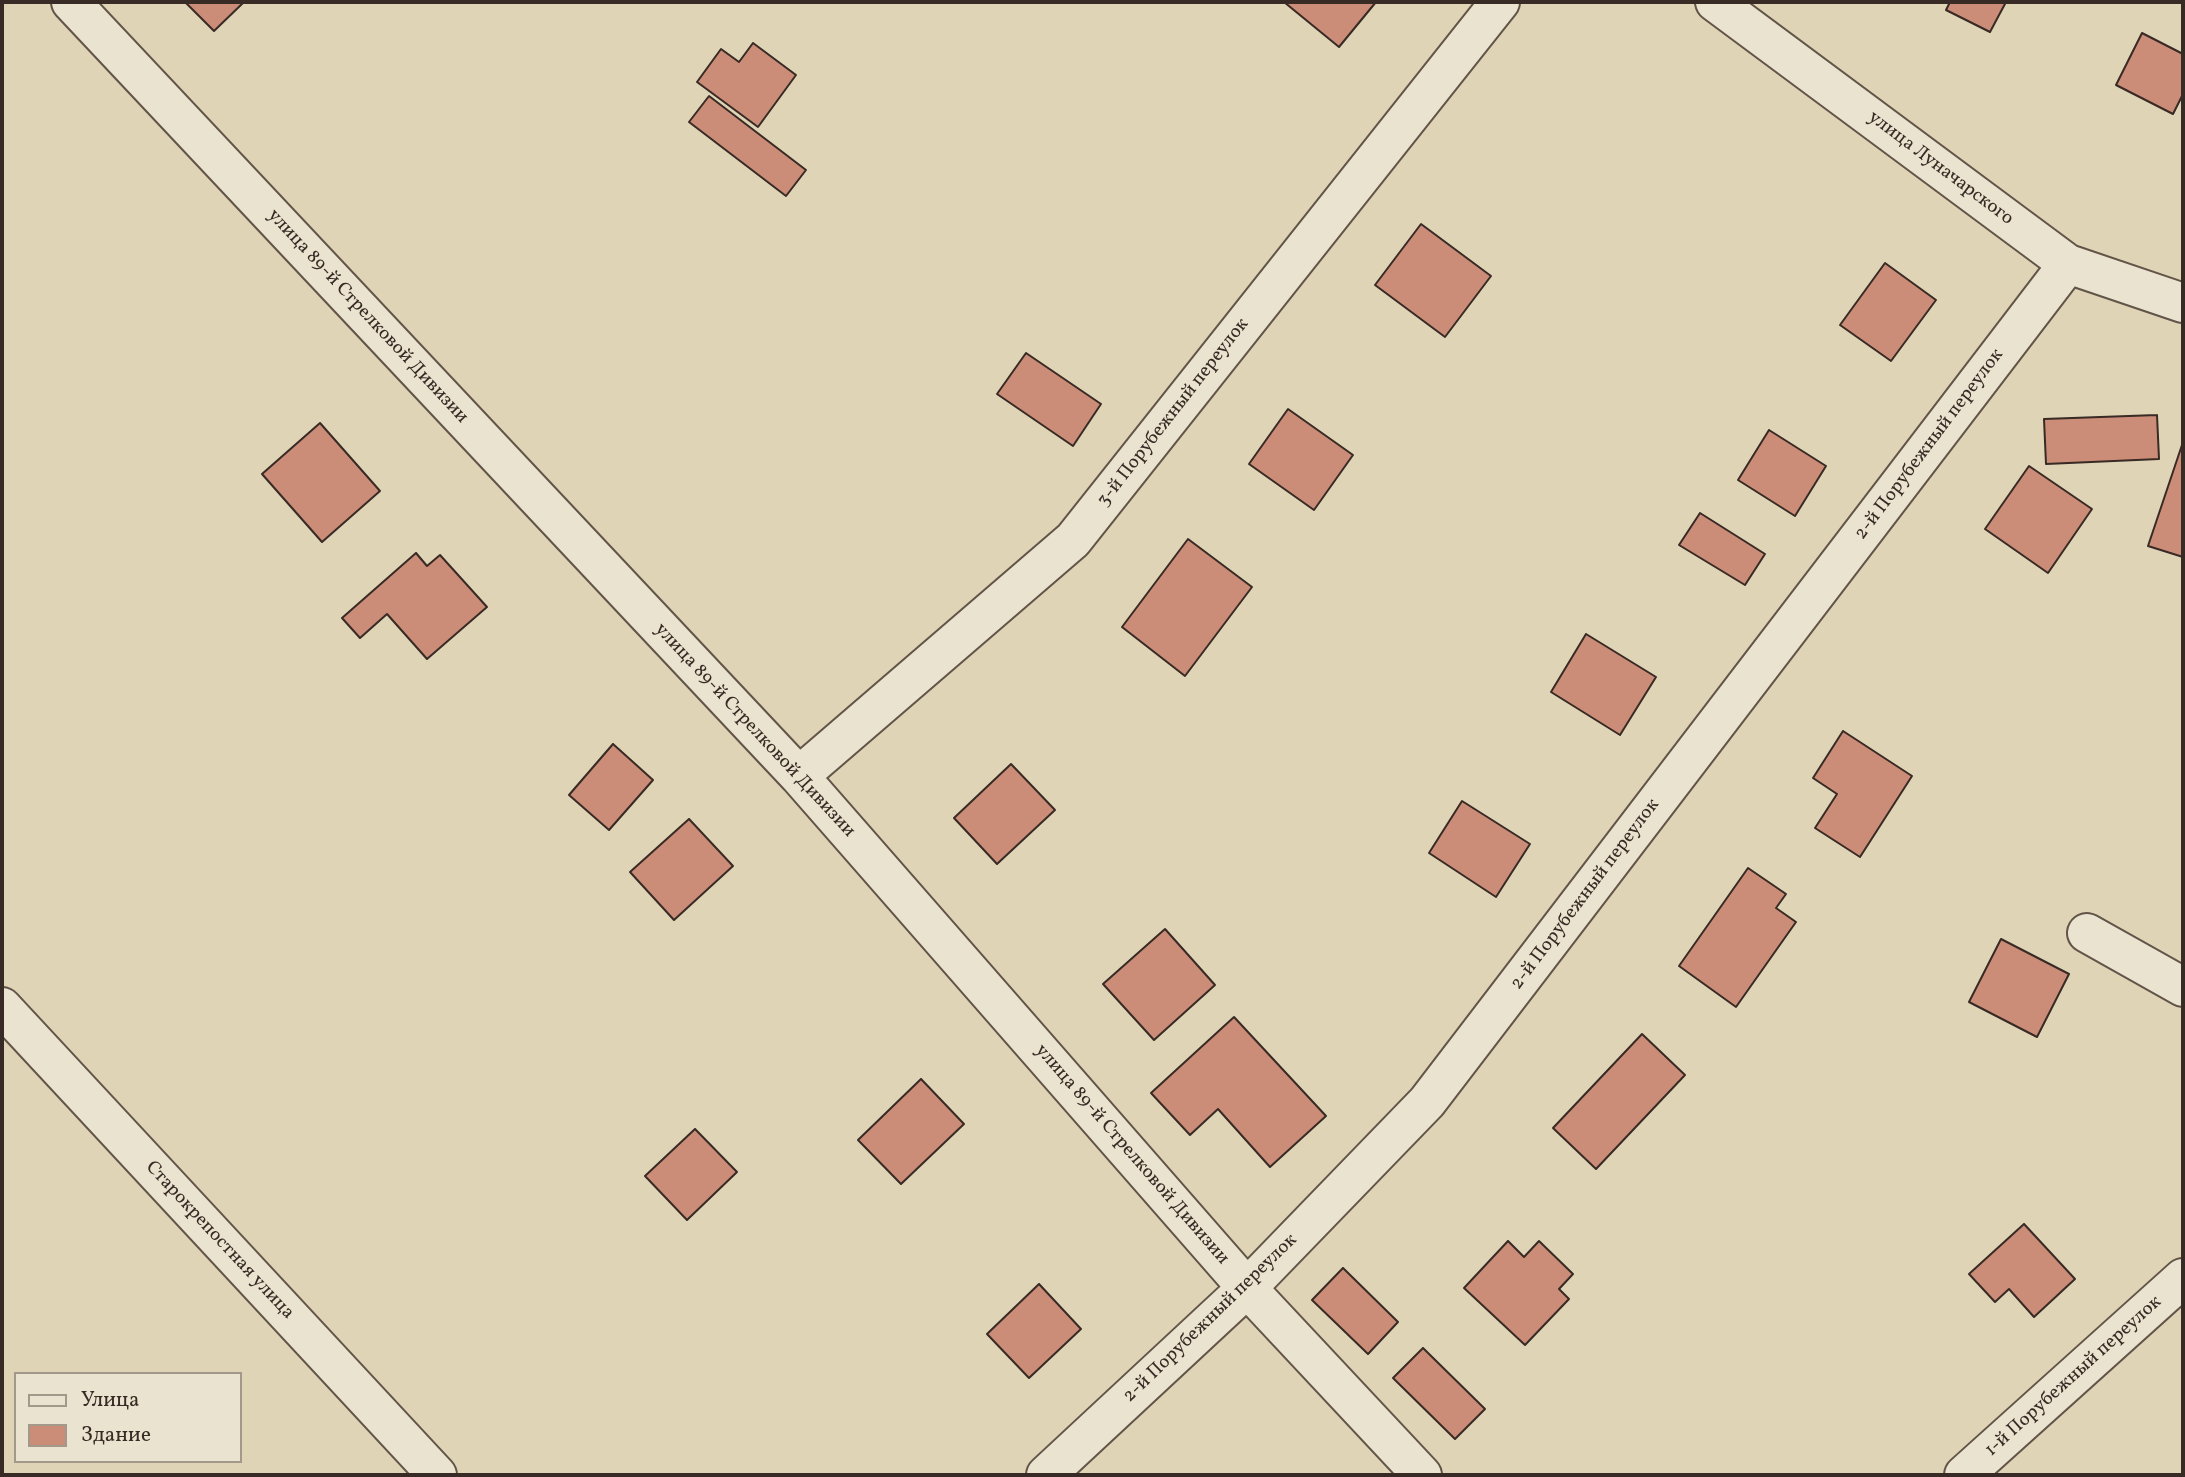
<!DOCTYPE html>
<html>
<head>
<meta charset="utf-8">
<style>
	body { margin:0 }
	#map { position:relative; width:2185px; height:1477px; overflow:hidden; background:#dfd4b5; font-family:Vollkorn,serif }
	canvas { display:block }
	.frame { position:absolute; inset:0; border:4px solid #382a24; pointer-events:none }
	.legend { position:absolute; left:14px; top:1372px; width:228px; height:91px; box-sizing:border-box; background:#eae3cf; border:2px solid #a3998b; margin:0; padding:9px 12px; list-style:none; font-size:21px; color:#382a24 }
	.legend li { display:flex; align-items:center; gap:14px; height:35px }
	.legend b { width:35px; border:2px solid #a3998b }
</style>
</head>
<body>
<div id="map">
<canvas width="2185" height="1477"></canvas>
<div class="frame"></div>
<ul class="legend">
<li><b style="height:9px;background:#eae3cf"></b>Улица</li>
<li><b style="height:19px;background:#cc8d78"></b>Здание</li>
</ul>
</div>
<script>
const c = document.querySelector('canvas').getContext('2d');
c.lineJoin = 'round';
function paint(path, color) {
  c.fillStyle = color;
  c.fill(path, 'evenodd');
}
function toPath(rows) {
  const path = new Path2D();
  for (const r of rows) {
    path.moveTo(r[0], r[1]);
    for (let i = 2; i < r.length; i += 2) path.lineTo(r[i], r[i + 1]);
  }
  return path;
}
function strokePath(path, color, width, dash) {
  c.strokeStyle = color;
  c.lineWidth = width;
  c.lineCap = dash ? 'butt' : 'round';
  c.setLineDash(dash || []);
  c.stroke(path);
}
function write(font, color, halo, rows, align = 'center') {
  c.font = font + ' Vollkorn,serif';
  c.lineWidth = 5;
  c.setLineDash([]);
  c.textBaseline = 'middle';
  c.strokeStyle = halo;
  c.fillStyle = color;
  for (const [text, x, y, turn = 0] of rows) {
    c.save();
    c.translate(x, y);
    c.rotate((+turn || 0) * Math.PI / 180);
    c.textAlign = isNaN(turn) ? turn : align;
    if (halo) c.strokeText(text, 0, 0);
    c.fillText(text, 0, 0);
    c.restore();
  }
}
const building = toPath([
	[185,2,244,2,214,31,185,2],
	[1284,2,1376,2,1339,47,1284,2],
	[1950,2,2006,2,1990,32,1946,10,1950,2],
	[2142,33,2183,54,2183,94,2173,114,2116,85,2142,33],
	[753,43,796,75,758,127,697,82,721,49,739,62,753,43],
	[709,96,806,170,786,196,689,122,709,96],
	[1421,224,1491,276,1445,337,1375,285,1421,224],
	[1885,263,1936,300,1891,361,1840,325,1885,263],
	[1026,353,1101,404,1073,446,997,394,1026,353],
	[1288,409,1353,455,1314,510,1249,464,1288,409],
	[2157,415,2159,459,2046,464,2044,419,2157,415],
	[320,423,380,491,322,542,262,474,320,423],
	[1769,430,1826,466,1795,516,1738,480,1769,430],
	[2183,442,2183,557,2148,546,2183,442],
	[2029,466,2092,509,2048,573,1985,529,2029,466],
	[1700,513,1765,554,1745,585,1679,545,1700,513],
	[1188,539,1252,587,1185,676,1122,627,1188,539],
	[416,553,427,566,440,555,487,607,427,659,387,614,360,638,342,618,416,553],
	[1586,634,1656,677,1620,735,1551,692,1586,634],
	[1843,731,1912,776,1860,857,1815,828,1837,794,1813,778,1843,731],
	[613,744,653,780,609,830,569,795,613,744],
	[1011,764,1055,810,997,864,954,818,1011,764],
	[1462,801,1530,844,1496,897,1429,853,1462,801],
	[689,819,733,866,674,920,630,872,689,819],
	[1748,868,1786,894,1776,908,1796,922,1736,1007,1679,966,1748,868],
	[1165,929,1215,985,1154,1040,1103,984,1165,929],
	[2001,939,2069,974,2037,1037,1969,1002,2001,939],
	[1234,1017,1326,1116,1270,1167,1218,1109,1190,1135,1151,1093,1234,1017],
	[1642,1034,1685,1075,1596,1169,1553,1128,1642,1034],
	[921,1079,964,1124,901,1184,858,1140,921,1079],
	[695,1129,737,1172,687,1220,645,1176,695,1129],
	[2024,1224,2075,1279,2034,1317,2009,1289,1995,1302,1969,1274,2024,1224],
	[1508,1241,1524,1257,1539,1241,1573,1274,1559,1289,1569,1299,1525,1345,1464,1288,1508,1241],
	[1343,1268,1398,1322,1368,1354,1312,1300,1343,1268],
	[1039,1284,1081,1329,1029,1378,987,1334,1039,1284],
	[1423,1348,1485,1409,1455,1439,1393,1378,1423,1348]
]);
paint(building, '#cc8d78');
strokePath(building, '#382a24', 2);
const minor = toPath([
	[71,2,799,776,1247,1288,1422,1475],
	[1715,2,2068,264,2183,303],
	[799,776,1073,540,1500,2],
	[2087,933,2183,987],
	[2,1007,437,1475],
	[1046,1475,1247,1288,1427,1102,2068,264],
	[1964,1475,2183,1278]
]);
strokePath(minor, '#625448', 42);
strokePath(minor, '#eae3cf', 38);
write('19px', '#382a24', '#eae3cf', [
	["улица Луначарского",1940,169,37],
	["улица 89-й Стрелковой Дивизии",367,317,47],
	["3-й Порубежный переулок",1174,413,-52],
	["2-й Порубежный переулок",1930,445,-53],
	["улица 89-й Стрелковой Дивизии",754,731,47],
	["2-й Порубежный переулок",1586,895,-53],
	["улица 89-й Стрелковой Дивизии",1131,1155,49],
	["Старокрепостная улица",219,1241,47],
	["2-й Порубежный переулок",1211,1319,-44],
	["1-й Порубежный переулок",2074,1377,-42]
]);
</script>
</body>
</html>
